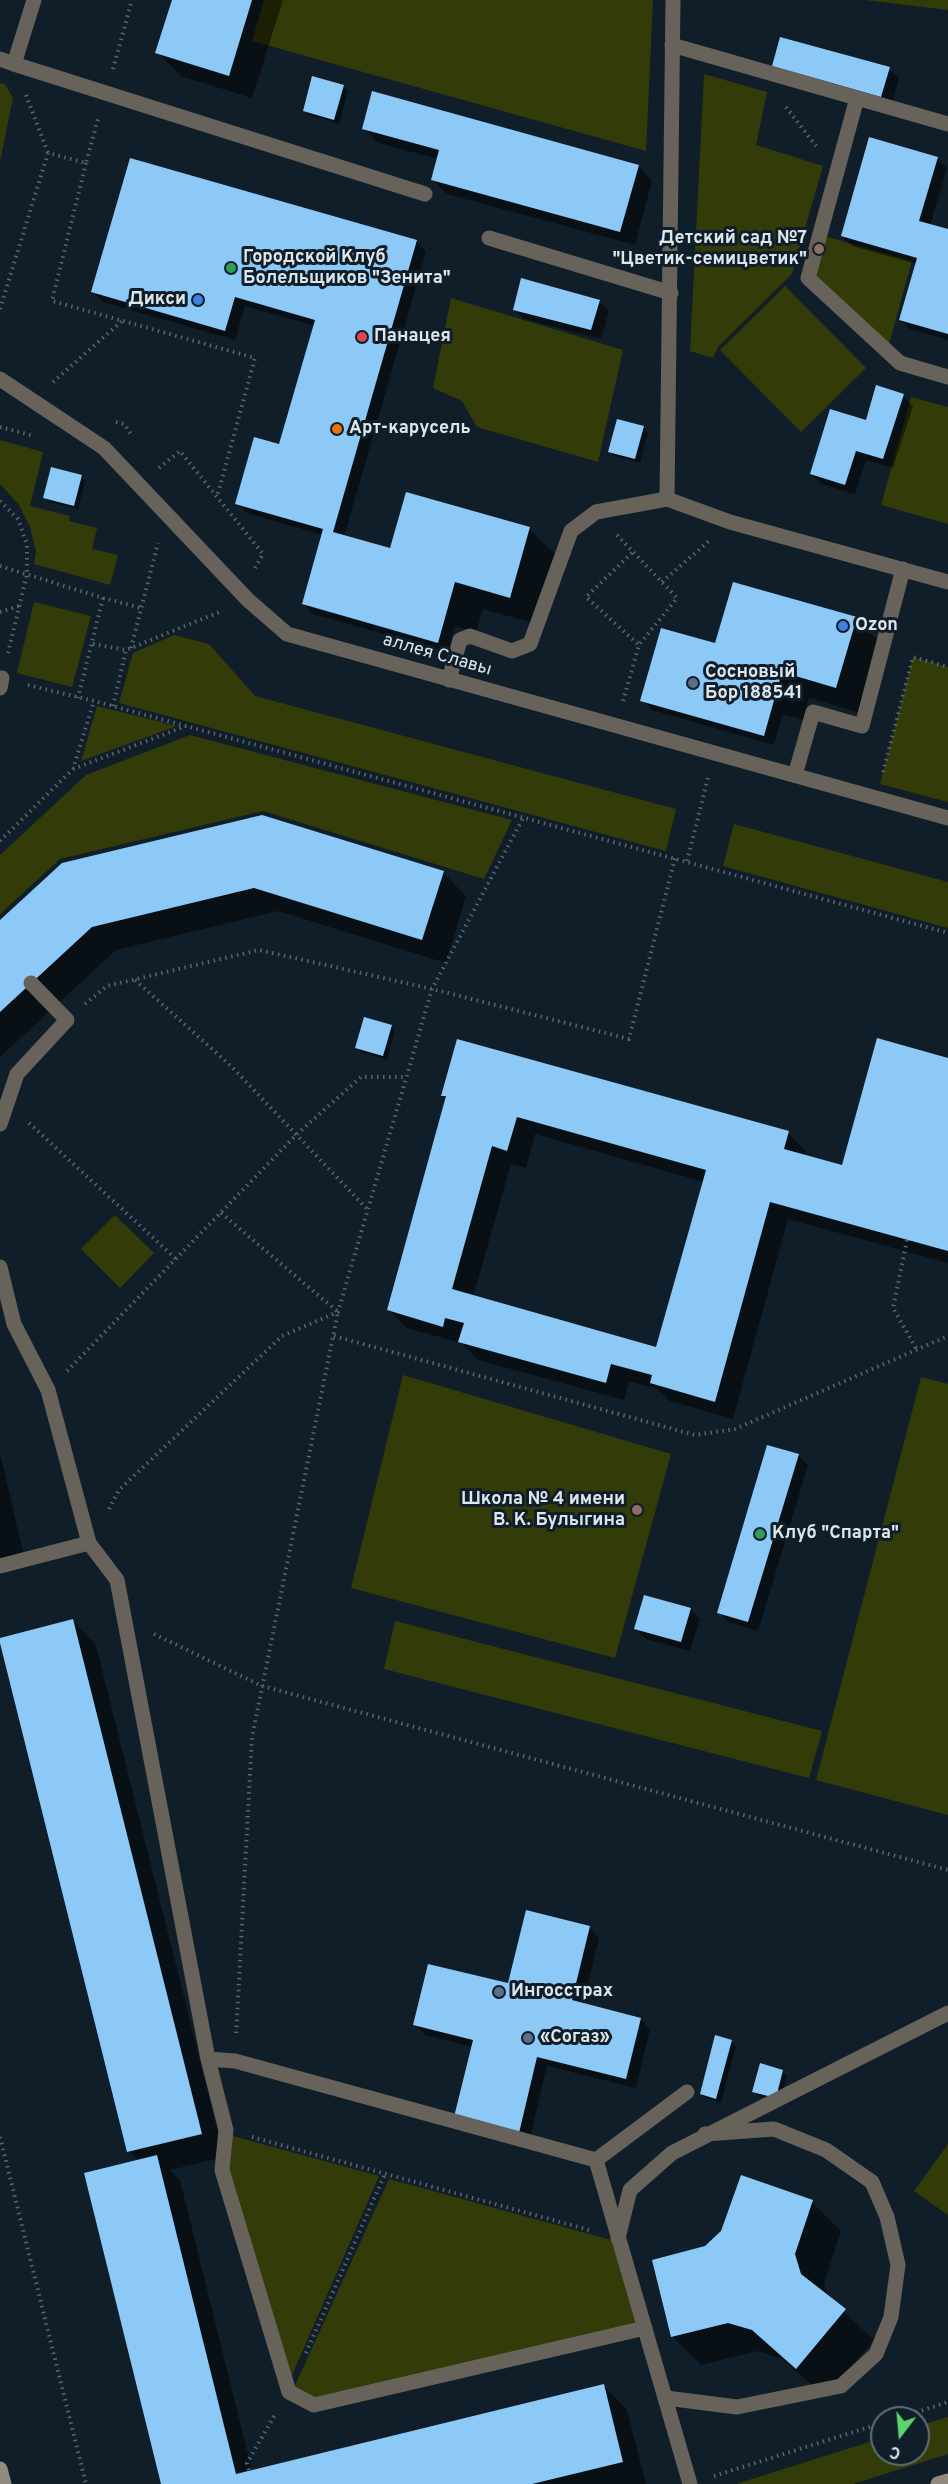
<!DOCTYPE html>
<html>
<head>
<meta charset="utf-8">
<style>
	body { margin:0 }
	#map { position:relative; width:948px; height:2484px; overflow:hidden; background:#101e29; font-family:Overpass,sans-serif }
	canvas { display:block }
	.north { position:absolute; left:870px; top:2406px; width:60px; height:60px; box-sizing:border-box; background:#101e29; border:2px solid #626e77; border-radius:50%; rotate:196deg; font-size:16px; font-weight:700; line-height:24px; text-align:center; color:#dce6ed }
	.north::after { content:''; display:block; margin:auto; width:21px; height:27px; background:#5dd56c; clip-path:polygon(50% 0,100% 100%,50% 72%,0 100%) }
</style>
</head>
<body>
<div id="map">
<canvas width="948" height="2484"></canvas>
<div class="north">С</div>
</div>
<script>
const c = document.querySelector('canvas').getContext('2d');
c.lineJoin = 'round';
function paint(path, color) {
  c.fillStyle = color;
  c.fill(path, 'evenodd');
}
function toPath(rows) {
  const path = new Path2D();
  for (const r of rows) {
    path.moveTo(r[0], r[1]);
    for (let i = 2; i < r.length; i += 2) path.lineTo(r[i], r[i + 1]);
  }
  return path;
}
function strokePath(path, color, width, dash) {
  c.strokeStyle = color;
  c.lineWidth = width;
  c.lineCap = dash ? 'butt' : 'round';
  c.setLineDash(dash || []);
  c.stroke(path);
}
function write(font, color, halo, rows, align = 'center') {
  c.font = font + ' Overpass,sans-serif';
  c.lineWidth = 6;
  c.setLineDash([]);
  c.textBaseline = 'middle';
  c.strokeStyle = halo;
  c.fillStyle = color;
  for (const [text, x, y, turn = 0] of rows) {
    c.save();
    c.translate(x, y);
    c.rotate((+turn || 0) * Math.PI / 180);
    c.textAlign = isNaN(turn) ? turn : align;
    if (halo) c.strokeText(text, 0, 0);
    c.fillText(text, 0, 0);
    c.restore();
  }
}
paint(toPath([
	[264,0,653,0,646,151,252,41],
	[865,0,948,0,948,10],
	[704,74,767,92,756,145,823,166,792,274,718,347,713,358,690,351],
	[0,83,5,84,13,98,0,162],
	[824,236,912,261,888,348,812,277],
	[785,286,866,368,801,432,720,350],
	[451,298,623,350,598,462,477,427,462,401,433,388],
	[911,397,948,407,948,524,881,505],
	[0,440,43,452,30,506,70,516,69,521,97,528,92,549,118,555,110,585,34,564,36,552,30,527,19,505,0,484],
	[34,602,91,616,72,687,17,673],
	[174,635,209,644,255,696,676,809,666,851,119,703,133,653],
	[913,657,948,667,948,802,880,784],
	[97,706,177,726,81,761],
	[190,735,512,820,484,879,263,811,60,859,0,914,0,855,86,775],
	[734,824,948,882,948,928,723,866],
	[115,1215,154,1253,120,1288,81,1249],
	[403,1375,671,1454,615,1658,351,1588],
	[921,1377,948,1384,948,1815,816,1780],
	[395,1621,822,1731,809,1778,384,1669],
	[229,2135,379,2176,289,2382,226,2170],
	[948,2144,948,2215,914,2191],
	[389,2179,615,2241,641,2325,315,2401,293,2390],
	[948,2417,948,2454,853,2484,736,2484,882,2438,882,2454,918,2454,918,2426]
]), '#333c09');
paint(toPath([
	[173,0,283,0,252,98,181,76,157,52],
	[889,69,899,78,891,106,784,75],
	[343,86,348,91,339,124,309,115,304,111],
	[363,128,638,166,652,181,635,245,447,194,433,180,438,159,378,143],
	[937,158,947,168,930,226,948,231,948,340,910,329,900,320,916,264,852,246,842,236],
	[131,160,417,242,426,252,344,537,391,550,529,529,557,556,537,624,483,609,476,632,455,626,448,652,313,614,304,604,323,535,247,513,237,503,280,446,315,326,245,306,235,340,103,302,93,292],
	[599,301,609,311,601,339,524,319,514,309],
	[903,396,913,406,893,468,866,460,855,494,821,484,812,474,867,422],
	[643,427,648,432,640,463,614,456,610,451],
	[81,476,85,481,78,509,49,502,45,497],
	[856,619,884,646,864,714,809,698,803,720,783,714,774,745,652,710,642,700,716,645],
	[63,864,443,872,466,896,446,963,278,911,116,950,0,1057,0,922],
	[391,1027,395,1031,387,1060,361,1052,356,1048],
	[948,1060,948,1263,788,1219,733,1419,670,1401,657,1389,629,1381,624,1400,478,1360,461,1343,407,1328,388,1310,447,1099,443,1095,788,1133,806,1151,805,1156,843,1167],
	[535,1134,704,1182,657,1349,473,1297,511,1164,526,1168],
	[0,1453,25,1560,0,1566],
	[798,1455,808,1465,758,1631,729,1622,719,1612],
	[690,1609,700,1619,690,1651,646,1639,636,1629],
	[73,1621,96,1645,224,2157,170,2170,180,2180,252,2471,604,2386,627,2410,646,2484,162,2484,139,2161,129,2151],
	[589,1928,599,1938,583,2005,640,2019,650,2029,636,2088,547,2066,529,2142,466,2127,473,2047,425,2035,415,2025,509,1985],
	[731,2041,736,2046,721,2103,706,2098,701,2094],
	[782,2071,787,2076,780,2101,758,2096,754,2091],
	[812,2202,841,2231,824,2284,828,2297,874,2340,826,2397,782,2359,758,2351,701,2365,672,2336,706,2247]
]), '#0007');
paint(toPath([
	[172,0,252,0,229,76,155,53],
	[780,37,890,67,881,97,772,66],
	[312,76,344,85,334,120,303,111],
	[372,91,639,165,620,232,431,180,439,150,362,129],
	[869,137,938,157,919,221,948,229,948,334,899,320,917,258,841,236],
	[130,158,417,240,333,532,390,548,406,492,530,527,510,598,455,582,438,643,302,604,323,529,235,504,254,437,279,444,315,320,235,297,225,331,91,292],
	[521,278,600,300,591,330,513,310],
	[876,385,904,394,883,459,856,451,845,485,810,474,830,409,866,420],
	[617,419,644,426,635,459,608,452],
	[51,467,82,475,74,506,43,498],
	[733,582,857,617,836,688,782,672,764,736,640,701,661,628,715,643],
	[262,815,444,871,422,940,254,888,92,927,0,1012,0,920,62,863],
	[364,1017,392,1025,383,1056,355,1048],
	[877,1038,948,1058,948,1251,770,1202,715,1402,650,1383,652,1375,611,1364,606,1383,458,1342,464,1323,445,1318,443,1327,387,1310,446,1096,441,1096,457,1039,789,1131,784,1149,842,1165],
	[517,1117,706,1170,656,1347,452,1289,492,1146,507,1151],
	[767,1445,799,1454,748,1622,717,1613],
	[644,1595,691,1608,681,1642,634,1629],
	[73,1619,202,2134,127,2152,0,1643,0,1638],
	[526,1910,590,1926,572,2000,641,2018,626,2079,537,2057,519,2133,454,2117,473,2040,413,2025,428,1964,508,1983],
	[715,2035,732,2040,716,2099,700,2094],
	[760,2063,783,2070,776,2098,752,2092],
	[157,2155,236,2474,604,2384,623,2462,532,2484,161,2484,84,2173],
	[741,2175,813,2200,795,2254,801,2274,846,2309,796,2369,752,2330,728,2323,671,2337,652,2260,705,2246,721,2231]
]), '#8cc9f7');
strokePath(toPath([
	[113,69,132,0],
	[26,95,48,153],
	[786,107,816,146],
	[86,163,52,301,255,358,217,497],
	[0,309,48,153,86,163,98,119],
	[53,382,122,321],
	[116,422,124,424,132,436],
	[0,427,34,436],
	[159,468,180,451,263,554,255,568],
	[0,501,18,519,27,544,27,574,8,653],
	[617,535,677,598,639,645],
	[0,566,103,598,78,698],
	[662,582,709,541],
	[103,598,141,608],
	[0,612,19,606],
	[93,644,126,650,222,611],
	[131,648,158,543],
	[28,685,94,701,948,933],
	[623,701,639,645,586,597,633,552],
	[113,706,126,650],
	[73,769,186,726],
	[883,772,913,657,948,667],
	[0,841,73,769,94,701],
	[687,861,708,778],
	[135,980,232,1067,367,1209],
	[85,1004,107,986,259,950,432,989,629,1039,675,858],
	[29,1123,176,1259],
	[221,1213,338,1312,252,1737,236,2036],
	[907,1240,893,1308,917,1350],
	[334,1336,695,1435,735,1429,948,1336],
	[67,1371,297,1134,361,1077,407,1077],
	[109,1509,119,1490,282,1336,338,1312,432,989,523,818],
	[154,1634,262,1686,948,1870],
	[0,2137,86,2484],
	[252,2137,589,2230],
	[306,2353,385,2174],
	[899,2418,948,2402],
	[249,2470,247,2463,276,2413],
	[714,2476,882,2423]
]), '#5a6670', 4, [1.5, 4.5]);
strokePath(toPath([
	[672,45,857,98],
	[0,59,14,64,34,0],
	[14,64,425,194],
	[948,124,857,98,808,278,900,363,948,377],
	[489,238,671,293],
	[667,499,673,0],
	[0,678,2,678,0,688],
	[449,680,460,640,470,636,512,651,530,644,571,531,596,512,667,499,730,522,948,582],
	[795,775,813,712,862,726,903,569],
	[0,1124,17,1074,67,1020,31,983],
	[0,1267,14,1324,48,1390,89,1543],
	[0,1566,89,1543,117,1580,208,2059,226,2130,222,2170,289,2392,314,2405,645,2328],
	[208,2059,235,2061,596,2160,687,2092],
	[596,2160,690,2484],
	[618,2238,630,2190,672,2153,948,2013],
	[666,2398,737,2407,841,2386,876,2354,891,2317,898,2265,887,2217,872,2182,826,2150,774,2129,705,2134]
]), '#67635b', 15);
strokePath(toPath([
	[0,379,104,448,248,600,287,634,948,818]
]), '#67635b', 15);
strokePath(toPath([
	[0,2469,4,2484],
	[938,2484,948,2481]
]), '#928b7f', 15);
for (const [x, y, r, color] of [
	[819,249,6,"#8d6e63"],
	[231,268,6,"#2e9e5b"],
	[198,300,6,"#3f7fe0"],
	[362,337,6,"#e0444e"],
	[337,429,6,"#e8710a"],
	[843,626,6,"#3f7fe0"],
	[693,683,6,"#5c6f8a"],
	[637,1510,6,"#8d6e63"],
	[760,1534,6,"#2e9e5b"],
	[499,1992,6,"#5c6f8a"],
	[528,2038,6,"#5c6f8a"]
]) {
  const dot = new Path2D();
  dot.arc(x, y, r, 0, 2 * Math.PI);
  c.fillStyle = color;
  c.fill(dot);
  strokePath(dot, '#101e29', 2);
}
write('bold 18px', '#dce6ed', '#101e29', [
	["Детский сад №7",807,239,"right"],
	["\"Цветик-семицветик\"",807,260,"right"],
	["Городской Клуб",243,258],
	["Болельщиков \"Зенита\"",243,279],
	["Дикси",186,300,"right"],
	["Панацея",374,337],
	["Арт-карусель",349,429],
	["Ozon",855,626],
	["Сосновый",705,673],
	["Бор 188541",705,694],
	["Школа № 4 имени",625,1500,"right"],
	["В. К. Булыгина",625,1521,"right"],
	["Клуб \"Спарта\"",772,1534],
	["Ингосстрах",511,1992],
	["«Согаз»",540,2038]
], 'left');
write('18px', '#dce6ed', '#101e29', [
	["аллея Славы",437,656,16]
]);
</script>
</body>
</html>
